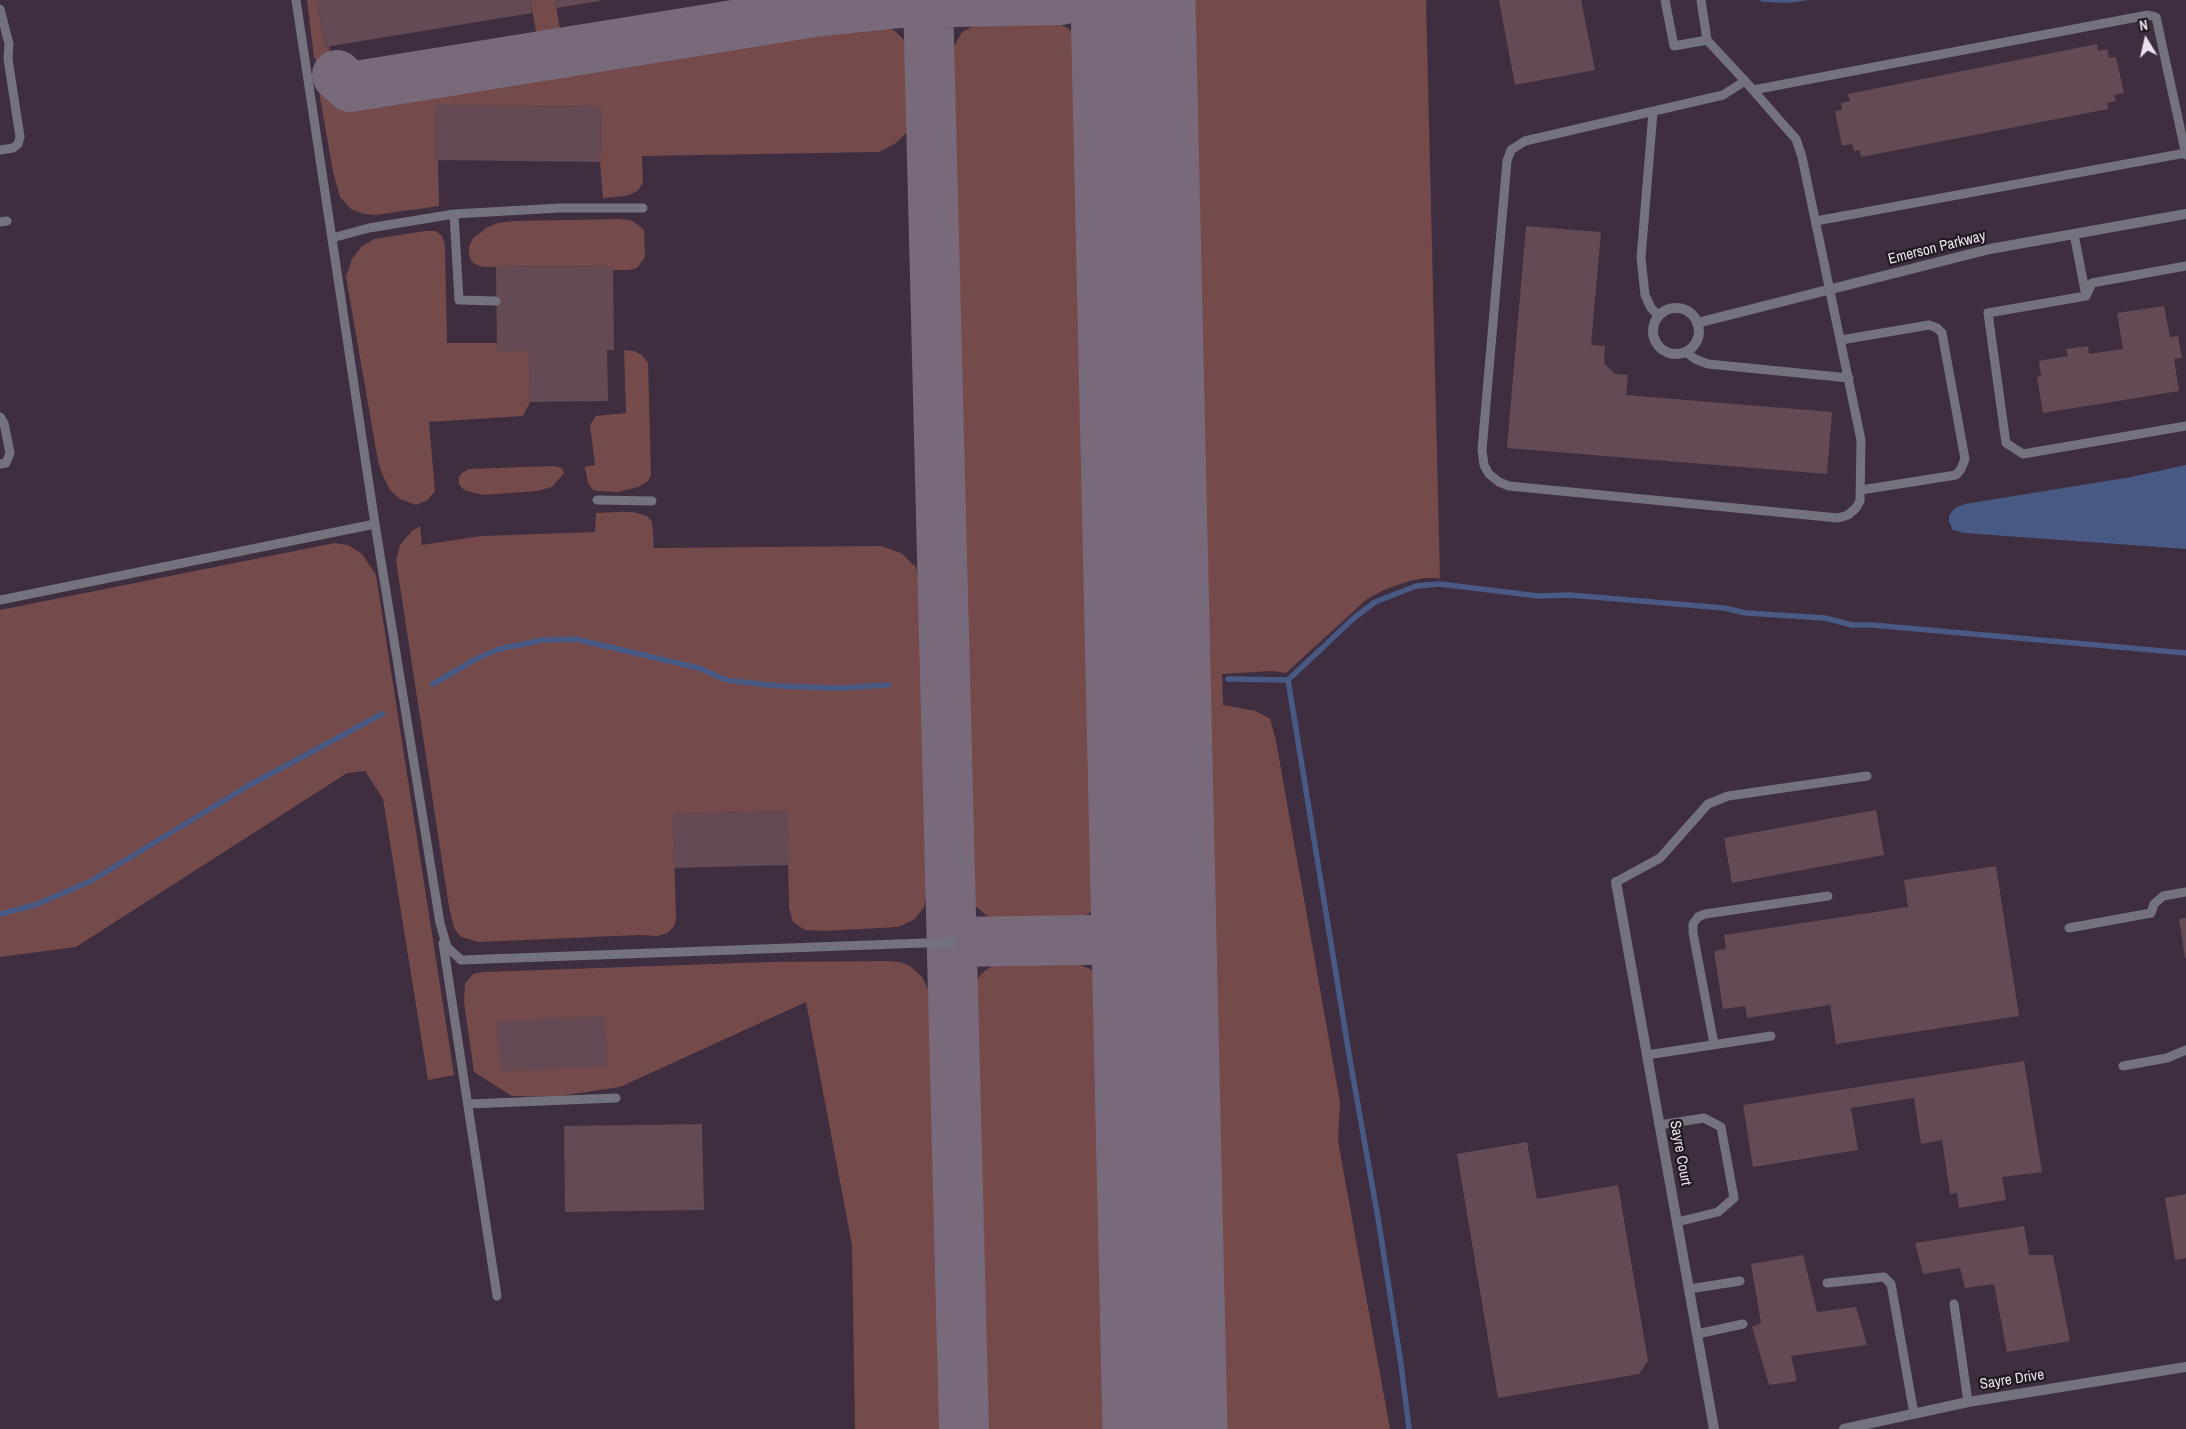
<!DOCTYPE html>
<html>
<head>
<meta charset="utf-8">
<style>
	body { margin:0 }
	#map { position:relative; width:2186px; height:1429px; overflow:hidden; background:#3e2e40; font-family:"Archivo Narrow",sans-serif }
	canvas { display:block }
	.north { position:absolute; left:2121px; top:15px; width:50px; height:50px; -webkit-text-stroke:4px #201921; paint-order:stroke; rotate:351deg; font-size:14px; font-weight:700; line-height:20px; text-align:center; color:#ebe0ec }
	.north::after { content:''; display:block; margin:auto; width:18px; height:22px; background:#ebe0ec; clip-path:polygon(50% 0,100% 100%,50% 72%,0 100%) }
</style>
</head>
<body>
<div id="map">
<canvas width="2186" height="1429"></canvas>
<div class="north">N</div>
</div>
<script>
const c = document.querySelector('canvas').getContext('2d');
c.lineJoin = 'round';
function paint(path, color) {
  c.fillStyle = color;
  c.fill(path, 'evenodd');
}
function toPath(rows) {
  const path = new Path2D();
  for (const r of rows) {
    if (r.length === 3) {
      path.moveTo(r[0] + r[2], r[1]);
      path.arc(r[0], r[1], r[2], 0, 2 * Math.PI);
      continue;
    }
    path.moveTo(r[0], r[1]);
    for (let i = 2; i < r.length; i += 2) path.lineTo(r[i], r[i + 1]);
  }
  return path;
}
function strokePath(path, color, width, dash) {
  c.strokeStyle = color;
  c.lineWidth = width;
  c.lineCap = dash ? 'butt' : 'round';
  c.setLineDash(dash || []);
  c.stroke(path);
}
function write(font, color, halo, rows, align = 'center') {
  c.font = font + ' "Archivo Narrow",sans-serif';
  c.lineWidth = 4.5;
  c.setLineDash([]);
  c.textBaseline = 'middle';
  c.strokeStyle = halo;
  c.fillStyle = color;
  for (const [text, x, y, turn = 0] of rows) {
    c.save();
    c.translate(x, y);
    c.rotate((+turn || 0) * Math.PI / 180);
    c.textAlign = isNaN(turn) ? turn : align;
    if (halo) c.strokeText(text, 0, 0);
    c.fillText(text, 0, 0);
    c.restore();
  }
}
paint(toPath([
	[307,0,317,0,325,47,329,46,332,69,325,69,321,67,314,57],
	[530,0,555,0,562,41,539,46],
	[755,0,789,0,784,6,757,10],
	[1162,0,1426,0,1440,578,1425,578,1409,581,1384,590,1367,599,1286,673,1273,671,1222,674,1223,705,1256,711,1270,719,1276,741,1340,1102,1338,1141,1390,1429,1196,1429],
	[999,19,1044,19,1066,27,1083,39,1093,51,1098,64,1119,855,1118,873,1112,891,1103,905,1081,918,1062,923,1023,925,996,923,975,906,971,896,962,645,955,545,942,83,954,46,962,32,977,24],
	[869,24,883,24,896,32,906,42,911,53,912,70,914,119,909,130,896,143,879,152,642,156,643,183,638,190,632,194,625,196,603,198,600,162,601,107,436,105,435,160,438,160,439,206,375,215,364,214,351,209,340,197,333,172,319,91,321,86,330,82,335,82,340,108],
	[621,219,633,221,644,230,645,257,637,268,629,270,613,270,613,266,482,267,473,263,469,256,469,247,473,238,488,227,498,223,513,221],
	[425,231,436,231,442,236,445,245,447,343,497,343,497,351,529,351,530,402,523,416,429,422,435,491,428,500,416,505,400,499,390,490,383,476,378,461,346,277,352,259,361,247,374,239],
	[624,350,634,351,642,355,648,363,651,475,648,481,638,487,618,492,598,491,593,490,588,483,585,467,595,465,590,425,596,416,626,413],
	[554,466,562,468,564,473,552,487,537,491,483,495,464,490,459,484,459,477,462,473,469,469],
	[618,512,633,512,647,516,652,522,654,548,881,546,901,553,916,567,919,583,928,889,924,907,915,919,898,927,826,931,805,930,793,922,789,908,787,811,673,814,676,920,673,928,667,933,658,936,639,935,479,942,461,937,454,928,449,907,396,560,400,545,412,531,420,526,422,545,481,536,595,532,596,513],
	[335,543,348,545,362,554,376,575,454,1075,428,1080,383,799,365,771,347,773,76,947,0,957,0,610],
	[1069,960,1097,972,1106,980,1119,1001,1123,1026,1133,1429,985,1429,973,997,975,983,982,973,996,963,1008,961],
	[888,961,900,962,910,966,922,977,929,991,930,1004,940,1429,855,1429,852,1245,806,1002,620,1087,553,1097,512,1096,474,1072,464,1002,465,984,473,974,484,972,770,962]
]), '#744a4a');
paint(toPath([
	[1759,0,1809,0,1790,3,1763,2],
	[2186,465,2186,549,1964,533,1953,530,1949,522,1949,515,1955,508,1965,504,2131,477]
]), '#485983');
strokePath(toPath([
	[1228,679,1288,680,1354,618,1375,602,1416,586,1440,584,1538,596,1570,595,1724,608,1746,613,1825,618,1852,625,1872,625,2186,653],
	[1288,680,1350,1060,1378,1218,1401,1364,1409,1429],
	[433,684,476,659,499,649,543,640,575,639,699,668,726,680,779,686,839,688,888,685],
	[0,914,35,905,91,881,248,786,382,714]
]), '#485983', 5.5);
strokePath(toPath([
	[812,0,814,12,901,3,1061,0],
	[928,0,964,1429],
	[337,75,350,87,814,12],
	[952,942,1154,939]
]), '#786a7a', 50);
strokePath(toPath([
	[1133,0,1165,1429]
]), '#786a7a', 125);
paint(toPath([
	[317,0,530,0,532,13,325,47],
	[555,0,600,0,600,1,557,8],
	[1499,0,1581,0,1595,70,1515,85],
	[2097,44,2098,51,2107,49,2109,58,2116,57,2124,93,2114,95,2116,101,2107,103,2108,109,1861,157,1860,150,1854,151,1852,144,1842,146,1835,111,1842,110,1841,103,1850,101,1848,94],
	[436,105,601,107,600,162,435,160],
	[1526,226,1601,232,1591,345,1605,346,1604,363,1615,374,1628,375,1626,395,1832,412,1827,474,1507,448],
	[613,266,614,350,607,350,608,401,530,402,529,351,497,351,496,267],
	[2164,306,2170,337,2178,336,2182,358,2174,359,2179,391,2043,413,2037,377,2041,376,2039,361,2068,356,2066,349,2088,346,2089,354,2123,349,2117,313],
	[1876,810,1884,855,1732,883,1724,838],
	[787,811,789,865,674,868,673,814],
	[1996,866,2019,1016,1836,1044,1830,1005,1747,1018,1745,1006,1723,1009,1714,951,1726,949,1724,935,1908,907,1904,880],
	[2186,918,2186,958,2185,958,2179,919],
	[605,1016,607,1067,500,1071,497,1021],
	[2024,1061,2042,1172,2002,1177,2006,1200,1959,1208,1957,1193,1950,1194,1942,1140,1921,1144,1914,1098,1851,1108,1858,1150,1753,1167,1743,1105],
	[702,1124,704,1210,565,1212,564,1126],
	[1527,1142,1537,1199,1618,1185,1648,1361,1639,1374,1498,1398,1457,1154],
	[2186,1194,2186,1258,2175,1260,2165,1198],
	[2024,1226,2029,1255,2053,1255,2070,1341,2007,1352,1994,1284,1965,1288,1960,1268,1923,1274,1915,1243],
	[1803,1255,1817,1312,1856,1307,1867,1345,1791,1356,1797,1381,1769,1385,1752,1327,1761,1323,1751,1264]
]), '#644a55');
strokePath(toPath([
	[296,0,375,524,440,923,447,947,461,960,952,942],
	[1665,0,1674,46,1707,40],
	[1701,0,1707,40,1745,81,1780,121,1796,139,1802,157,1861,440,1860,501,1856,508,1848,515,1838,518,1509,486,1499,482,1489,474,1484,465,1482,450,1507,161,1511,150,1525,141,1723,95,1745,81],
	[0,9,9,44,8,59,20,137,18,144,13,148,0,150],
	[1753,90,2148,15,2156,17,2186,155],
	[1653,112,1641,258,1645,295,1651,308,1659,316],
	[454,214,459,300,496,301],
	[1816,221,2186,153],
	[0,222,7,221],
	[2074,234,2086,296],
	[332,238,369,228,454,214,560,208,643,208],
	[2186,266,2092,283,2086,296,1988,313,2006,443,2023,454,2186,426],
	[1841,340,1929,325,1937,328,1942,333,1965,459,1961,469,1956,475,1861,490],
	[1686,352,1695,359,1708,364,1849,378],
	[0,417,4,423,10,453,6,463,0,464],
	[597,500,652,501],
	[0,600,375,524],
	[1616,882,1660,858,1708,804,1728,796,1867,776],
	[2069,928,2151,913,2154,904,2163,896,2186,892],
	[443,943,497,1296],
	[1714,1044,1693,933,1693,924,1698,917,1705,914,1828,896],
	[1647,1055,1771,1036],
	[2123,1066,2167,1058,2186,1050],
	[468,1104,616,1098],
	[1659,1125,1704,1118,1721,1127,1734,1198,1718,1212,1677,1222],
	[1827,1283,1884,1277,1891,1284,1914,1414],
	[1689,1289,1740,1281],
	[1954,1304,1968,1402],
	[1697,1334,1743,1324]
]), '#74727d', 9);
strokePath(toPath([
	[1676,331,23],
	[1697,323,1990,249,2186,214],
	[1616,882,1714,1429],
	[1844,1429,1968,1402,2186,1367]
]), '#74727d', 10);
write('15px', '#ebe0ec', '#201921', [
	["Emerson Parkway",1937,248,-14],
	["Sayre Court",1680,1153,80],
	["Sayre Drive",2012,1380,-9]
]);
</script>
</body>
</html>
